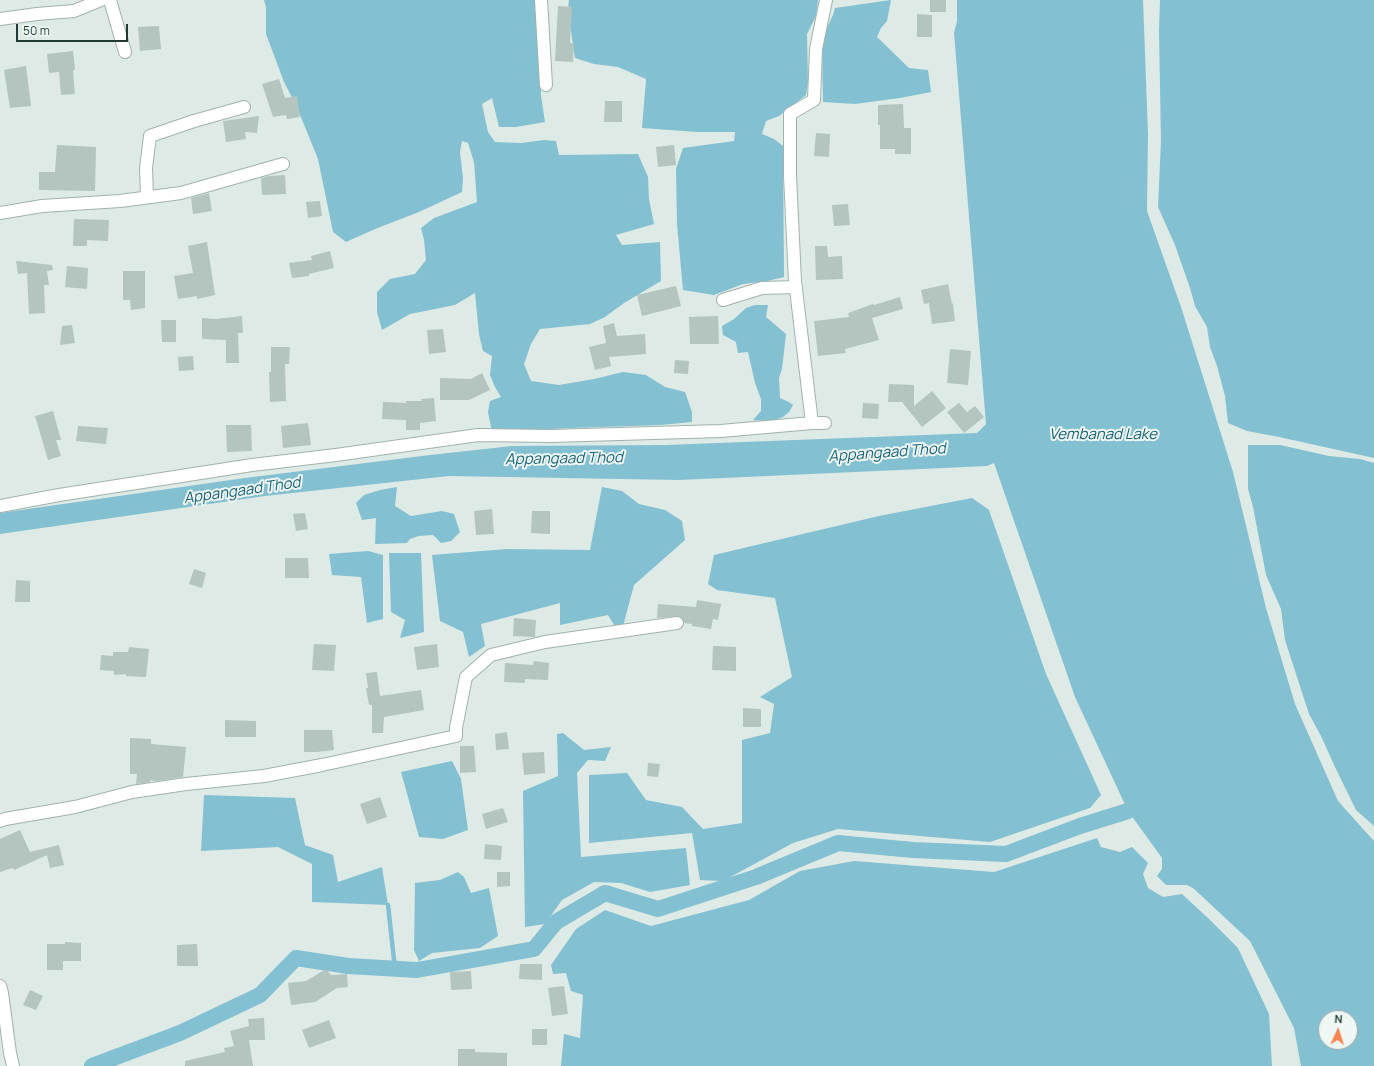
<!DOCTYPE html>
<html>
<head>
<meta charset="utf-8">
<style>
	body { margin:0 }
	#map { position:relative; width:1374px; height:1066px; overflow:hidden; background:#deeae5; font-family:Manrope,sans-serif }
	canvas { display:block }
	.north { position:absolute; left:1318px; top:1010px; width:40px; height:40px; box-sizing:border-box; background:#eef7f3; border:1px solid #9baba7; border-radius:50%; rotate:3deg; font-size:11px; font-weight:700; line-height:16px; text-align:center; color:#1f3a34 }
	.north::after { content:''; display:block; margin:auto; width:14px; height:18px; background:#f68350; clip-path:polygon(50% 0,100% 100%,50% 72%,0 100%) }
	.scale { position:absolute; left:16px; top:24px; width:112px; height:18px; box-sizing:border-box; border:2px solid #1f3a34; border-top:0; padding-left:5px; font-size:12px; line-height:14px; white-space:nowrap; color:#1f3a34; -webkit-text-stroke:3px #eef7f3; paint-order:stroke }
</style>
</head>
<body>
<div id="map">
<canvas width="1374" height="1066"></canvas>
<div class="north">N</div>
<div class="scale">50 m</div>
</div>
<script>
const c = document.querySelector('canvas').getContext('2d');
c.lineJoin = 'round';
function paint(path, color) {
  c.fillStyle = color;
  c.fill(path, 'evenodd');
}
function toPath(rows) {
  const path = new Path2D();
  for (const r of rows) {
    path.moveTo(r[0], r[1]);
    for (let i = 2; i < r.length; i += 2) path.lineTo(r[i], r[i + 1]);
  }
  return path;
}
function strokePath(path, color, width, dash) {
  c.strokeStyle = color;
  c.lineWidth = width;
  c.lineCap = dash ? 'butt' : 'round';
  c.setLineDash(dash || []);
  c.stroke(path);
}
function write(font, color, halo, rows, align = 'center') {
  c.font = font + ' Manrope,sans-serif';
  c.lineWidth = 4;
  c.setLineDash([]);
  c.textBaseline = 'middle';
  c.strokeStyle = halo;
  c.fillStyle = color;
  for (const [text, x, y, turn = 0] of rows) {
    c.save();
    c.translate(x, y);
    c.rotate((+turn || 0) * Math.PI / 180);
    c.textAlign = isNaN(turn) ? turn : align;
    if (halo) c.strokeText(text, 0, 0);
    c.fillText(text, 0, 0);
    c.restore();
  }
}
paint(toPath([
	[264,0,536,0,540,24,541,96,545,122,516,127,499,127,492,98,482,104,488,132,495,142,521,143,544,140,556,141,559,155,638,154,648,177,649,199,654,224,616,235,622,245,660,242,661,281,624,303,605,317,590,324,540,329,531,344,524,364,531,381,559,385,594,379,623,372,646,375,665,387,685,392,692,412,692,422,660,425,572,428,492,432,488,412,490,401,501,397,495,387,490,375,492,356,483,351,479,334,475,293,455,305,410,314,382,330,377,312,377,292,390,279,415,274,426,260,424,240,421,228,434,218,477,202,474,162,468,143,462,141,460,152,463,178,462,192,419,212,375,229,346,242,333,232,318,159,296,105,284,82,266,34,266,7],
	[569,0,818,0,816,16,807,34,808,82,806,95,779,116,766,121,762,134,774,139,783,146,784,277,767,281,743,284,714,295,683,290,677,224,676,169,683,148,734,141,735,132,697,132,642,128,646,79,618,67,594,64,575,58,568,11],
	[891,0,887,21,881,28,877,37,909,68,928,70,931,92,900,98,855,104,823,102,822,46,826,30,833,15,835,8],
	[957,0,1143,0,1148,134,1147,211,1181,307,1233,472,1266,608,1295,704,1338,801,1374,841,1374,1066,1301,1066,1294,1028,1250,941,1193,888,1187,885,1166,885,1157,876,1162,869,1162,858,1128,811,1075,697,994,463,987,466,679,480,449,476,265,496,0,534,0,513,245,478,430,455,512,446,666,445,977,433,986,424,954,33,957,21],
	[1326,1018,1350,1018,1350,1042,1326,1042],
	[1160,0,1374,0,1374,458,1279,437,1247,431,1228,423,1225,396,1217,366,1210,347,1207,327,1195,306,1190,288,1175,245,1158,207,1161,141,1159,31],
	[755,305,768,305,766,317,786,334,782,369,779,378,780,398,789,402,793,405,789,412,783,417,772,421,753,420,761,411,761,399,755,383,748,352,738,353,736,342,723,335,722,326,734,319,746,308],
	[1248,445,1280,445,1329,456,1360,459,1374,463,1374,826,1356,810,1334,765,1321,736,1309,714,1285,640,1281,609,1266,575,1253,507,1248,489],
	[397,487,395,506,411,516,442,511,454,514,460,532,451,541,441,543,433,535,419,536,410,539,407,543,375,544,376,518,362,520,356,503,364,495,380,490],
	[602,487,622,491,639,504,665,510,682,521,685,540,634,585,623,626,614,625,608,615,560,625,560,603,481,624,485,646,469,657,463,632,440,621,432,555,507,549,590,550],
	[972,498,989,510,1046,674,1101,795,1090,808,990,842,838,829,793,843,723,881,700,880,692,833,589,843,589,775,627,773,646,800,682,807,703,829,742,823,742,740,770,733,774,704,760,697,792,677,775,598,717,590,708,584,714,555,879,516],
	[368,551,383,555,383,619,367,623,361,577,332,575,329,554],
	[389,553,421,553,424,632,400,638,405,620,391,612],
	[563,733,584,750,611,747,605,761,588,760,577,773,581,857,686,848,690,885,650,892,621,883,594,882,562,900,545,924,525,927,523,791,558,776,557,734],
	[452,761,461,779,468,830,443,839,419,837,401,772],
	[204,795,295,798,305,845,333,855,338,882,382,867,388,905,312,902,312,864,278,847,201,851],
	[1097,838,1101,847,1120,852,1132,847,1148,863,1143,874,1148,888,1163,897,1182,894,1208,918,1238,948,1269,1014,1272,1066,561,1066,564,1034,580,1038,583,995,571,991,566,973,553,974,551,965,576,929,605,910,651,926,749,900,800,871,854,861,994,872],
	[458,872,464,877,471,893,489,888,498,936,480,948,432,953,419,961,414,950,415,883,440,880]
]), '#83c0d2');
strokePath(toPath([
	[388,905,395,969]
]), '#83c0d2', 4.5);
strokePath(toPath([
	[92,1066,180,1033,260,995,296,958,348,966,417,970,534,949,556,922,605,893,658,909,756,877,838,843,913,850,1006,854,1080,826,1128,811]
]), '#83c0d2', 16);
paint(toPath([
	[930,0,946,0,946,12,930,12],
	[558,6,572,7,570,43,574,43,573,62,555,61],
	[917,14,932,15,932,37,917,37],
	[159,26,161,49,140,51,138,27],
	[73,51,75,70,73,71,75,94,61,95,59,72,49,73,47,54],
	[26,66,31,106,10,108,4,70],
	[279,79,285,98,297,96,300,117,287,119,286,115,273,117,262,84],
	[605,101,622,101,622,122,604,122],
	[903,104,904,128,911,128,911,154,895,154,895,149,880,149,880,125,878,125,878,105],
	[259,116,257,133,245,132,246,139,226,142,223,121],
	[816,133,830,134,829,157,814,156],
	[57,145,96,147,95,191,39,190,39,172,55,172],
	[674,145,676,165,658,167,656,147],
	[285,175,286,194,262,195,261,178,269,176],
	[209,193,212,211,193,214,191,198],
	[320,201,322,216,308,218,306,202],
	[848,204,850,225,834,226,832,205],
	[74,219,109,220,108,241,87,240,87,246,73,246],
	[207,242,215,295,197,299,197,296,178,299,174,276,193,273,188,246],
	[815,246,827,246,828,257,842,256,843,279,816,280],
	[330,251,334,268,309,274,309,276,292,278,289,263,312,260,311,256],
	[16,261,52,265,53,270,47,271,49,285,44,285,45,313,29,314,27,273,18,274],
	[67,266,88,268,87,289,65,287],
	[123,271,145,271,145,308,131,310,130,300,123,300],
	[948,284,952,304,953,303,955,321,932,324,929,303,924,304,921,290],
	[676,286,681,306,642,316,637,295],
	[900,297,903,309,872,318,879,340,845,349,846,353,818,356,814,321,849,317,848,313,873,304,874,305],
	[242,316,243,333,238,333,239,363,226,363,226,340,202,339,202,318,216,319],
	[718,316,719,344,690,344,689,317],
	[161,320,176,320,176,342,162,342],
	[614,323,617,336,645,334,646,354,609,357,611,366,595,370,589,347,606,343,603,326],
	[72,325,75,343,60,345,62,326],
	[443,329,446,352,429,354,427,330],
	[271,347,290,347,289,364,285,364,286,401,270,402,269,372,271,372],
	[950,349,971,351,968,385,947,383],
	[193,356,194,370,179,371,178,357],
	[675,360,689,361,688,374,674,373],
	[482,373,490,390,469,400,440,400,440,378,471,379],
	[889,384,914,385,914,406,932,391,946,408,922,427,902,402,888,402],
	[434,398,436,421,420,423,420,430,406,430,406,420,382,419,383,402,406,403,406,401,422,401,421,399],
	[863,403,879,404,878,419,862,418],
	[959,403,967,412,975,406,984,417,964,433,947,412],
	[53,411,61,440,56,440,61,456,48,460,35,416],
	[308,423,311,445,283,448,281,426],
	[226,425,251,425,252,451,227,452],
	[78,426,108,428,106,444,76,441],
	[492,509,494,534,476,535,474,511],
	[532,511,550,511,550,534,531,533],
	[305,513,308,529,296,531,293,514],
	[285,558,308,558,309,578,285,578],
	[194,569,206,573,202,588,189,584],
	[16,580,30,581,30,602,15,602],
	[697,600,721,604,718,620,713,619,711,629,692,626,692,624,684,623,683,619,679,616,657,618,658,604,696,607],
	[514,618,536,620,535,637,513,636],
	[314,644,336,645,334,671,312,670],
	[437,644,439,667,417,670,414,647],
	[713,646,736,647,736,671,712,670],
	[129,647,149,649,146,677,126,676,126,674,114,675,114,671,100,670,101,655,113,656,113,652,128,652],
	[534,661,549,663,548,680,525,679,525,683,504,682,505,663,533,665],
	[377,672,380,696,421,690,424,710,384,717,383,733,372,733,372,705,369,705,366,688,368,688,366,673],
	[743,708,761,709,761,727,743,727],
	[225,720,256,721,256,737,225,737],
	[304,730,332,730,334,750,317,752,304,752],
	[507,732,509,749,496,750,495,734],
	[130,738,151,739,151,744,186,747,183,777,156,781,150,780,150,782,136,784,137,774,130,774],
	[460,746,474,746,476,772,460,773],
	[544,752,545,773,524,775,522,753],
	[648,763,660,764,658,777,647,776],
	[380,797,387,817,367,824,360,804],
	[503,808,508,822,486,829,482,814],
	[20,830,30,852,59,845,64,865,50,868,47,855,14,870,13,868,0,872,0,839],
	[485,844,502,846,501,860,484,859],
	[497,872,510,872,510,886,497,887],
	[65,942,81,943,81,961,63,961,63,970,47,970,47,944,65,944],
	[197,944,198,966,177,966,177,945],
	[520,964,542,964,542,980,519,979],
	[326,969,331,975,347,974,348,987,337,988,315,1002,291,1005,288,983,306,981],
	[471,971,472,989,451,990,450,972],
	[564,986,568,1014,552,1016,548,988],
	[30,990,43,996,36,1010,23,1005],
	[264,1018,265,1040,249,1040,253,1066,185,1066,185,1061,225,1052,224,1048,234,1046,230,1031,249,1026,248,1019],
	[329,1020,336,1038,309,1048,302,1030],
	[532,1029,547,1029,547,1045,532,1045],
	[458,1049,475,1049,475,1052,507,1053,507,1066,458,1066]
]), '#b3c5be');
const minor = toPath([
	[110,0,125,52],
	[541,0,546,85],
	[0,19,37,14,74,11,101,0],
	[147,197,146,168,150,136,194,121,244,107],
	[0,213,42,206,120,201,181,193,283,164],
	[723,300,762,288,796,287],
	[812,423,795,281,790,176,790,114,814,100,816,49,826,0],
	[0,506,59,495,252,465,336,455,478,435,551,436,721,431,812,423,825,423],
	[0,821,5,819,75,807,132,792,186,784,264,776,322,765,456,736,456,728,466,677,491,655,545,642,677,623],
	[0,986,2,993,10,1053,13,1066]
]);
strokePath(minor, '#a1b2ac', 14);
strokePath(minor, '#fff', 12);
write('italic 15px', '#186177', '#eef7f3', [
	["Vembanad Lake",1103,435],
	["Appangaad Thod",887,453,-4],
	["Appangaad Thod",564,459,-1],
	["Appangaad Thod",242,491,-8]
]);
</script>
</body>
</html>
